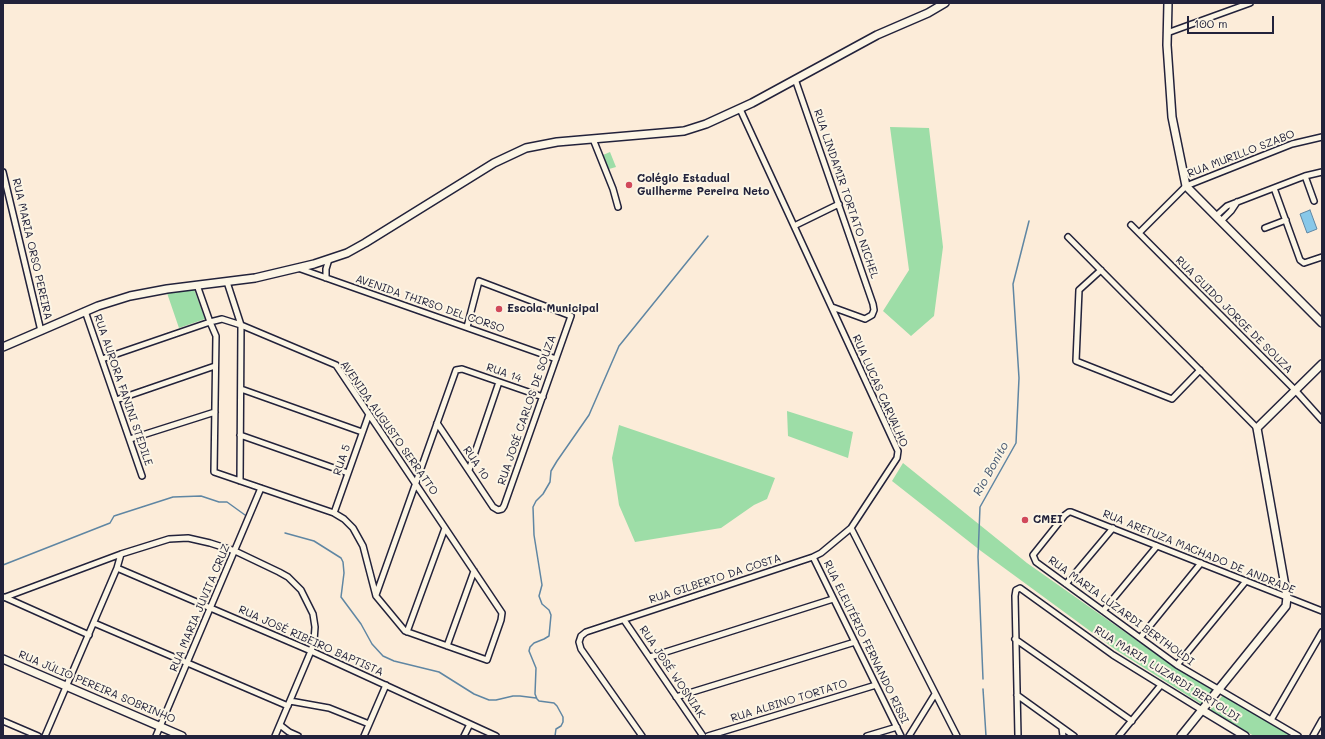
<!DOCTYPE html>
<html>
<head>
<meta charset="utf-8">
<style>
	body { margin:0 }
	#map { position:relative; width:1325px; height:739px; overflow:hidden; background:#fcecd9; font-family:Mali,sans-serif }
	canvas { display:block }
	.frame { position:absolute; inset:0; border:4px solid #22223b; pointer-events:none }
	.scale { position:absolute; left:1187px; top:16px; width:87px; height:18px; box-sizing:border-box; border:2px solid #22223b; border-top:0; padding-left:5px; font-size:12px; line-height:14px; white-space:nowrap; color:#22223b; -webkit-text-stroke:3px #fcf5e5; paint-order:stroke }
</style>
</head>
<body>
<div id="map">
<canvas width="1325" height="739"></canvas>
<div class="frame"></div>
<div class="scale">100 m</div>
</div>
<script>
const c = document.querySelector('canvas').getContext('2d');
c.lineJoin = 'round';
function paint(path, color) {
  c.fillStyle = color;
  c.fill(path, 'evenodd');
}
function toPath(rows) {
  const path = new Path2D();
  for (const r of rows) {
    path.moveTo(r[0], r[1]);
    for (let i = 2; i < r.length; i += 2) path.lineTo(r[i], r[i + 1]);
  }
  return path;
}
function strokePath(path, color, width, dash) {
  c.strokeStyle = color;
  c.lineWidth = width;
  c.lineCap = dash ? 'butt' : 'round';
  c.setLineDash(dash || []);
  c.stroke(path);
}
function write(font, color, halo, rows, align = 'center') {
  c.font = font + ' Mali,sans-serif';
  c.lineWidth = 4;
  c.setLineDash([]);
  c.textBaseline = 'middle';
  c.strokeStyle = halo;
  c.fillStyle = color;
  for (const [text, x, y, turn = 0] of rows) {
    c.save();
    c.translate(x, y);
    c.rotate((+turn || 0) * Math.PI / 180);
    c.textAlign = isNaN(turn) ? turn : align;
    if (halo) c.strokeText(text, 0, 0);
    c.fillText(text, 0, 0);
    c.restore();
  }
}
paint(toPath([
	[890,127,929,128,943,247,934,316,911,336,883,311,909,270],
	[610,152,616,167,609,169,603,155],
	[194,289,205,319,179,328,167,293],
	[787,411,853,432,848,458,788,436],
	[619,425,775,478,767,499,754,505,721,528,635,542,619,505,612,458],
	[903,463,1027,563,1176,668,1212,690,1201,704,1116,650,981,551,892,481],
	[1223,695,1291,736,1254,736,1210,710]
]), '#9ddda7');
const water = toPath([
	[1310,210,1317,229,1307,233,1300,214,1310,210]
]);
paint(water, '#88c8e9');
strokePath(water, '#5f86a3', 1);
strokePath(toPath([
	[285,533,314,541,341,558,343,562,344,573,341,597,361,624,372,644,383,656,394,661,439,672,474,694,489,700,496,700,513,696,520,696,536,698],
	[3,565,110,523,114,516,173,497,201,496,219,502,227,502,245,515],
	[983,679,978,557,980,507,1016,443,1019,378,1013,284,1029,221],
	[983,689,986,736],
	[555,736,556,729,561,726,563,722,563,717,557,706,554,703,539,701,537,699,535,694,536,668,529,651,530,647,534,643,544,639,549,636,551,615,549,610,542,604,539,596,542,585,534,535,533,507,536,501,543,494,550,482,551,471,557,461,589,415,619,346,708,236]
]), '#5f86a3', 1.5);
const street = toPath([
	[1167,33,1250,3],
	[795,79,873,304,874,310,872,315,865,319,832,307],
	[740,109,898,451,897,458,851,528,957,736],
	[593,139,613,189,618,207],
	[3,172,41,331],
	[1305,176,1314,201],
	[1274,188,1300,260,1304,263,1322,257],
	[1216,216,1227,206,1305,176,1322,172],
	[1221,221,1231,211,1237,202],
	[1131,225,1295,390,1322,420],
	[794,226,839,204],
	[1265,228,1286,220],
	[1139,233,1186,186,1292,144,1322,137],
	[1068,237,1257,428],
	[298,268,556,359],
	[1101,270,1079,290,1076,361,1172,399,1200,370],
	[326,278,326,269,329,259],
	[227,282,241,325,240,481],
	[85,311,142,476],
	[102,359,210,322,222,319,241,325,336,365,500,610,502,613,501,620,487,660,405,631,376,596,363,546,353,528,344,519,334,513,214,472,216,336,210,322,197,285],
	[241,389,362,432],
	[116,400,215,366],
	[437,423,493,507,498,510,502,509,504,506,571,316,479,281,467,327],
	[240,435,348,473],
	[130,439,215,412],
	[469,470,499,382],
	[334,513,369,414],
	[813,557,901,736],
	[117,568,311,651,496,736],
	[1066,584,1113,528],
	[376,595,456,370,462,369,543,397],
	[4,597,89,635],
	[3,598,121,554,169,539,188,538,210,543,235,551,279,572,288,577,301,590,313,614,315,627,314,641,311,651,275,736],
	[1103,611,1157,546],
	[624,620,703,736],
	[94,623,288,706],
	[407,632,445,528],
	[1140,638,1201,563],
	[1015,639,1132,721],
	[447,646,474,571],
	[650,657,833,599],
	[1177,665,1246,581],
	[1017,695,1074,736],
	[676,697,855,642],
	[290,701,329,708,369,724],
	[1271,720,1322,632],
	[3,721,38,736],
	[280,725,289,732,298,736],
	[1062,728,1063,736],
	[45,736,117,568,121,554],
	[156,736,261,488],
	[364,736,386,685],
	[464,736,470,724],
	[642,736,581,649,579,642,581,636,586,632,813,557,821,553,851,528],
	[708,736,876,685],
	[867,736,897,727],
	[909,736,935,694],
	[1018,736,1015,596,1016,590,1020,588,1113,655,1202,710],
	[1119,736,1161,685],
	[1298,736,1177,665,1036,562,1033,555,1065,515,1069,512,1071,512,1322,611],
	[1313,736,1322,720]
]);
const secondary = toPath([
	[1168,3,1167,45,1172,117,1186,186,1322,323],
	[3,347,98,306,130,296,167,289,255,278,314,264,347,253,365,243,494,163,526,148,557,142,673,132,684,131,706,124,752,103,877,35,928,13,945,3],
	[3,659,182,736],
	[1202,710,1245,736],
	[1181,736,1286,606,1287,597,1257,428,1322,364]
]);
strokePath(street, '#22223b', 8);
strokePath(secondary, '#22223b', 10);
strokePath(street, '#fcf5e5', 5);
strokePath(secondary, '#fcf5e5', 7);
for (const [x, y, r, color] of [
	[629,185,4,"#d1495b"],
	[499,309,4,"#d1495b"],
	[1025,520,4,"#d1495b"]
]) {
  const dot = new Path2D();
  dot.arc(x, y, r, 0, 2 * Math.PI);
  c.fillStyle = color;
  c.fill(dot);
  strokePath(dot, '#fcf5e5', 1.5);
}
write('11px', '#22223b', '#fcf5e5', [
	["RUA MURILLO SZABO",1241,154,-21],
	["RUA LINDAMIR TORTATO NICHEL",846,194,71],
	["RUA MARIA ORSO PEREIRA",32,249,77],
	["AVENIDA THIRSO DEL CORSO",430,304,19],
	["RUA GUIDO JORGE DE SOUZA",1234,315,45],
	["RUA 14",504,373,20],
	["RUA AURORA FANINI STEDILE",123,390,71],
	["RUA LUCAS CARVALHO",880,391,66],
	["RUA JOSÉ CARLOS DE SOUZA",527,410,-71],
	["AVENIDA AUGUSTO SERRATTO",389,428,55],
	["RUA 5",342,460,-71],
	["RUA 10",476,463,56],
	["RUA ARETUZA MACHADO DE ANDRADE",1199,552,22],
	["RUA GILBERTO DA COSTA",715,579,-18],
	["RUA MARIA JUVITA CRUZ",200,608,-67],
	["RUA MARIA LUZARDI BERTHOLDI",1121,611,36],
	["RUA JOSÉ RIBEIRO BAPTISTA",311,641,24],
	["RUA ELEUTÉRIO FERNANDO RISSI",866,642,64],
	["RUA JOSÉ WOSNIAK",672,672,56],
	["RUA MARIA LUZARDI BERTOLDI",1167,674,32],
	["RUA JÚLIO PEREIRA SOBRINHO",97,687,23],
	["RUA ALBINO TORTATO",789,701,-17]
]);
write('bold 11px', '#22223b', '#fcf5e5', [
	["Colégio Estadual",637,179],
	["Guilherme Pereira Neto",637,192],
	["Escola Municipal",507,309],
	["CMEI",1033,520]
], 'left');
write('italic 12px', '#41546f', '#fcf5e5', [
	["Rio Bonito",991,469,-61]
]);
</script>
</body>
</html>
